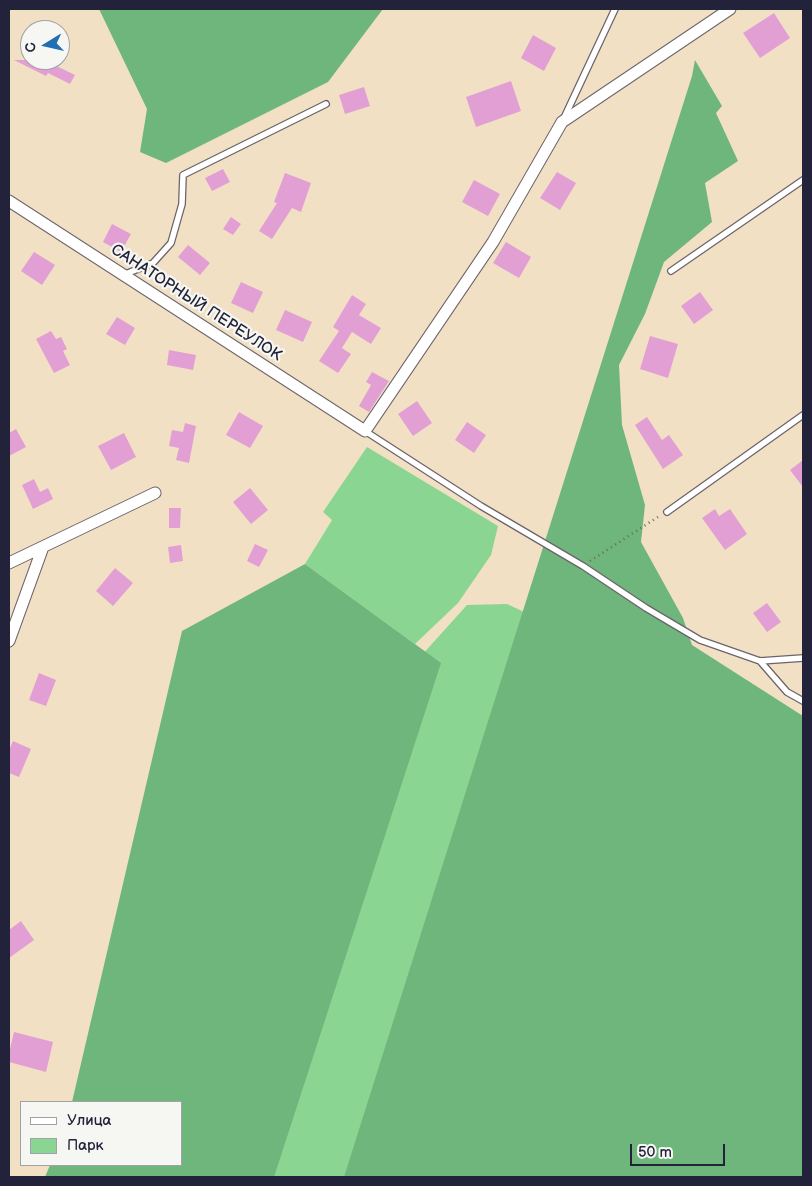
<!DOCTYPE html>
<html>
<head>
<meta charset="utf-8">
<style>
	body { margin:0 }
	#map { position:relative; width:812px; height:1186px; overflow:hidden; background:#f2e0c5; font-family:"Balsamiq Sans",sans-serif }
	canvas { display:block }
	.frame { position:absolute; inset:0; border:10px solid #22223b; pointer-events:none }
	.legend { position:absolute; left:20px; top:1101px; width:162px; height:65px; box-sizing:border-box; background:#f6f6f2; border:1px solid #a1a1a9; margin:0; padding:6px 9px; list-style:none; font-size:15px; color:#22223b }
	.legend li { display:flex; align-items:center; gap:10px; height:25px }
	.legend b { width:25px; border:1px solid #a1a1a9 }
	.north { position:absolute; left:20px; top:20px; width:50px; height:50px; box-sizing:border-box; background:#f6f6f2; border:1px solid #a1a1a9; border-radius:50%; rotate:261deg; font-size:14px; font-weight:700; line-height:20px; text-align:center; color:#22223b }
	.north::after { content:''; display:block; margin:auto; width:18px; height:22px; background:#1f6fb2; clip-path:polygon(50% 0,100% 100%,50% 72%,0 100%) }
	.scale { position:absolute; left:630px; top:1144px; width:95px; height:22px; box-sizing:border-box; border:2px solid #22223b; border-top:0; padding-left:6px; font-size:15px; line-height:18px; white-space:nowrap; color:#22223b; -webkit-text-stroke:4px #f6f6f2; paint-order:stroke }
</style>
</head>
<body>
<div id="map">
<canvas width="812" height="1186"></canvas>
<div class="frame"></div>
<ul class="legend">
<li><b style="height:6px;background:#fff"></b>Улица</li>
<li><b style="height:14px;background:#8ad592"></b>Парк</li>
</ul>
<div class="north">С</div>
<div class="scale">50 m</div>
</div>
<script>
const c = document.querySelector('canvas').getContext('2d');
c.lineJoin = 'round';
function paint(path, color) {
  c.fillStyle = color;
  c.fill(path, 'evenodd');
}
function toPath(rows) {
  const path = new Path2D();
  for (const r of rows) {
    path.moveTo(r[0], r[1]);
    for (let i = 2; i < r.length; i += 2) path.lineTo(r[i], r[i + 1]);
  }
  return path;
}
function strokePath(path, color, width, dash) {
  c.strokeStyle = color;
  c.lineWidth = width;
  c.lineCap = dash ? 'butt' : 'round';
  c.setLineDash(dash || []);
  c.stroke(path);
}
function write(font, color, halo, rows, align = 'center') {
  c.font = font + ' "Balsamiq Sans",sans-serif';
  c.lineWidth = 4.5;
  c.setLineDash([]);
  c.textBaseline = 'middle';
  c.strokeStyle = halo;
  c.fillStyle = color;
  for (const [text, x, y, turn = 0] of rows) {
    c.save();
    c.translate(x, y);
    c.rotate((+turn || 0) * Math.PI / 180);
    c.textAlign = isNaN(turn) ? turn : align;
    if (halo) c.strokeText(text, 0, 0);
    c.fillText(text, 0, 0);
    c.restore();
  }
}
paint(toPath([
	[367,447,498,526,491,555,458,603,415,644,305,564,332,520,323,512],
	[507,604,550,624,780,1177,111,1177,181,1165,181,1102,412,666,467,605]
]), '#8ad592');
paint(toPath([
	[99,9,383,9,328,82,166,163,140,152,147,109],
	[695,60,722,106,716,113,738,161,705,183,712,222,664,262,645,314,619,365,622,425,645,505,641,542,683,618,692,645,803,716,803,1177,344,1177,692,76],
	[305,564,441,663,274,1177,45,1177,50,1165,181,1165,181,1102,72,1102,182,631]
]), '#6fb67c');
paint(toPath([
	[774,13,790,38,760,58,743,33],
	[533,35,556,48,544,71,521,58],
	[14,60,44,60,75,75,70,84,48,73,46,76],
	[511,81,521,111,476,127,466,97],
	[364,87,370,106,345,114,339,95],
	[223,169,230,182,212,191,205,178],
	[557,172,576,183,560,210,540,198],
	[285,173,311,183,301,212,292,208,272,239,259,231,277,203,274,202],
	[474,180,500,194,488,216,462,202],
	[231,217,241,224,233,235,223,229],
	[112,224,131,234,121,252,103,242],
	[506,242,531,257,519,278,493,263],
	[188,245,210,263,200,275,178,257],
	[34,252,55,265,42,285,21,271],
	[241,282,263,292,253,313,231,303],
	[700,292,713,310,694,324,681,306],
	[352,295,366,304,359,315,381,328,371,344,352,332,342,348,351,354,338,373,319,361,339,331,333,327],
	[285,310,312,322,303,342,276,330],
	[117,317,135,328,125,345,106,334],
	[51,331,56,339,61,337,67,349,63,351,70,365,54,373,36,339],
	[650,336,678,344,668,378,640,369],
	[169,350,196,355,193,370,167,365],
	[372,372,389,381,369,412,359,406,371,385,366,382],
	[417,401,432,423,413,436,398,414],
	[239,412,263,426,250,448,226,435],
	[647,417,662,440,669,435,683,455,663,469,635,425],
	[467,422,486,435,474,453,455,440],
	[185,423,196,426,189,463,176,460,179,448,169,446,172,430,183,432],
	[16,429,26,447,9,456,9,433],
	[124,433,136,457,111,470,98,446],
	[803,460,803,487,790,470],
	[34,479,40,492,48,488,53,499,33,509,22,485],
	[250,488,268,510,251,524,233,502],
	[169,508,181,508,180,528,169,528],
	[715,509,719,516,730,509,747,534,725,550,702,518],
	[255,544,268,550,259,567,247,561],
	[181,545,183,561,170,563,168,547],
	[115,568,133,583,113,606,96,591],
	[767,603,781,622,767,632,753,613],
	[39,673,56,680,46,706,29,700],
	[13,741,31,749,19,777,9,773,9,750],
	[21,921,34,940,9,958,9,930],
	[14,1032,53,1042,46,1072,9,1062,9,1053]
]), '#e29fd4');
const lane = toPath([
	[564,118,615,9],
	[671,271,803,180],
	[123,275,153,263,171,243,182,204,183,175,326,104],
	[365,431,481,506,583,566,646,608,700,640,760,661,803,658],
	[667,512,803,415],
	[760,661,787,692,803,701]
]);
const street = toPath([
	[9,201,365,431,493,242,562,122,730,9],
	[9,563,155,493],
	[9,641,43,547]
]);
strokePath(lane, '#6b646b', 8);
strokePath(street, '#6b646b', 13);
strokePath(toPath([
	[590,561,661,515]
]), '#6b646b', 2.5, [1, 4]);
strokePath(lane, '#fff', 5.5);
strokePath(street, '#fff', 11);
write('16px', '#22223b', '#f6f6f2', [
	["САНАТОРНЫЙ ПЕРЕУЛОК",196,303,33]
]);
</script>
</body>
</html>
